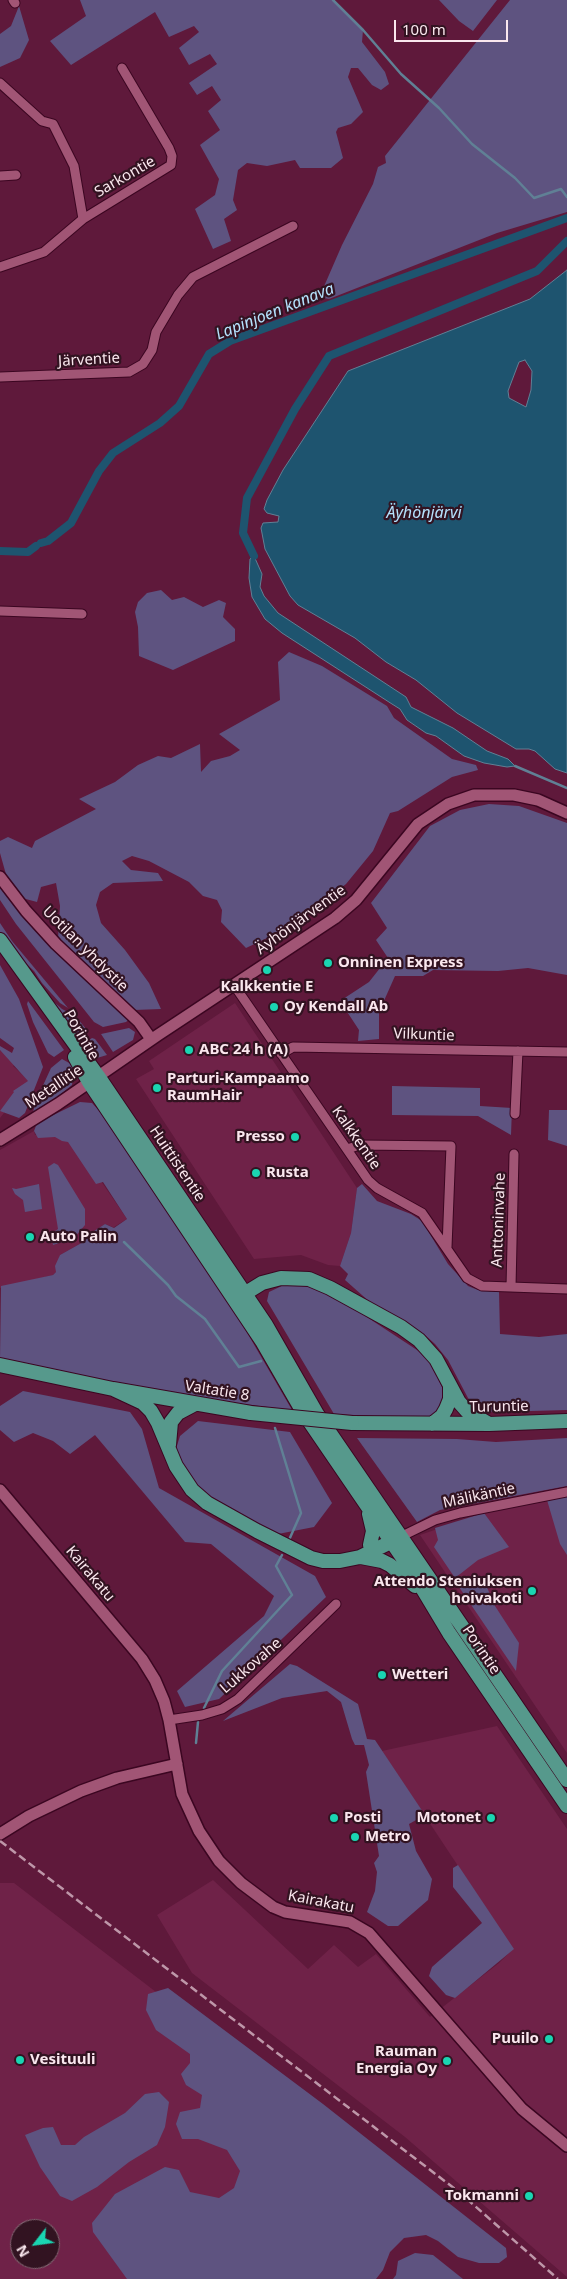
<!DOCTYPE html>
<html>
<head>
<meta charset="utf-8">
<style>
	body { margin:0 }
	#map { position:relative; width:567px; height:2279px; overflow:hidden; background:#5f193b; font-family:"Noto Sans",sans-serif }
	canvas { display:block }
	.north { position:absolute; left:10px; top:2219px; width:50px; height:50px; box-sizing:border-box; background:#321321; border:1px solid #826873; border-radius:50%; rotate:240deg; font-size:14px; font-weight:700; line-height:20px; text-align:center; color:#fae7ee }
	.north::after { content:''; display:block; margin:auto; width:18px; height:22px; background:#1ad5b2; clip-path:polygon(50% 0,100% 100%,50% 72%,0 100%) }
	.scale { position:absolute; left:394px; top:20px; width:114px; height:22px; box-sizing:border-box; border:2px solid #fae7ee; border-top:0; padding-left:6px; font-size:15px; line-height:18px; white-space:nowrap; color:#fae7ee; -webkit-text-stroke:4px #321321; paint-order:stroke }
</style>
</head>
<body>
<div id="map">
<canvas width="567" height="2279"></canvas>
<div class="north">N</div>
<div class="scale">100 m</div>
</div>
<script>
const c = document.querySelector('canvas').getContext('2d');
c.lineJoin = 'round';
function paint(path, color) {
  c.fillStyle = color;
  c.fill(path, 'evenodd');
}
function toPath(rows) {
  const path = new Path2D();
  for (const r of rows) {
    path.moveTo(r[0], r[1]);
    for (let i = 2; i < r.length; i += 2) path.lineTo(r[i], r[i + 1]);
  }
  return path;
}
function strokePath(path, color, width, dash) {
  c.strokeStyle = color;
  c.lineWidth = width;
  c.lineCap = dash ? 'butt' : 'round';
  c.setLineDash(dash || []);
  c.stroke(path);
}
function write(font, color, halo, rows, align = 'center') {
  c.font = font + ' "Noto Sans",sans-serif';
  c.lineWidth = 4.5;
  c.setLineDash([]);
  c.textBaseline = 'middle';
  c.strokeStyle = halo;
  c.fillStyle = color;
  for (const [text, x, y, turn = 0] of rows) {
    c.save();
    c.translate(x, y);
    c.rotate((+turn || 0) * Math.PI / 180);
    c.textAlign = isNaN(turn) ? turn : align;
    if (halo) c.strokeText(text, 0, 0);
    c.fillText(text, 0, 0);
    c.restore();
  }
}
paint(toPath([
	[235,1003,357,1188,351,1233,340,1266,328,1265,301,1255,254,1259,136,1079,154,1069,149,1061],
	[0,1050,15,1064,13,1066,29,1081,0,1118],
	[66,1130,127,1219,114,1227,115,1228,105,1224,91,1233,85,1241,60,1255,56,1272,53,1275,0,1288,0,1150,34,1131,35,1135],
	[567,1495,567,1753,420,1535,484,1513],
	[497,1726,567,1829,567,2277,405,2137,192,1973,157,1915,213,1880,308,1969,334,1945,358,1967,376,1954,430,2017,499,1963,513,1949,382,1751],
	[0,1883,14,1883,375,2160,185,2279,0,2279],
	[20,2229,50,2229,50,2259,20,2259]
]), '#6f2248');
paint(toPath([
	[80,0,333,0,363,30,362,42,385,72,389,84,381,90,372,85,358,68,351,68,348,77,363,112,351,124,338,128,336,132,343,158,331,168,300,168,295,160,267,166,247,163,238,170,233,200,237,210,224,219,231,241,213,249,195,209,215,195,219,179,200,145,220,130,208,111,221,100,212,86,197,95,189,83,217,64,210,54,189,65,179,48,199,32,194,26,169,37,155,12,71,65,50,41,86,16],
	[439,0,497,0,473,31,459,21],
	[510,0,567,0,567,212,497,233,329,299,324,298,322,291,342,245,373,184,378,167,386,163,385,156],
	[19,6,29,40,20,58,0,67,0,34,11,26],
	[161,590,172,600,184,597,203,607,219,600,226,603,223,617,235,629,235,641,173,670,139,656,138,627,135,612,138,602,147,593],
	[289,652,322,666,387,706,394,718,452,759,476,765,478,770,452,777,398,811,390,813,373,851,346,884,314,909,265,939,246,948,221,922,222,910,217,900,203,896,189,882,149,861,132,856,122,861,131,870,158,873,163,881,113,883,100,892,96,905,101,923,125,950,149,983,161,1009,134,1010,58,939,60,906,56,883,41,887,37,902,22,898,7,878,0,853,0,841,8,837,32,848,35,841,96,809,79,799,115,782,138,765,158,756,171,758,200,744,201,772,211,761,230,756,240,750,219,734,280,700,278,662],
	[489,804,519,806,567,823,567,975,528,968,498,971,433,970,423,976,395,976,379,1012,379,1039,358,1041,359,1030,340,1001,369,982,388,958,376,940,387,928,371,903,430,826,460,810],
	[0,884,129,1019,126,1022,103,1027,94,1022,16,924,0,900],
	[0,923,12,941,68,1008,60,1003,42,983,34,971,10,948,0,934],
	[0,965,19,999,43,1067,25,1113,19,1118,0,1111,14,1092,13,1091,28,1081,0,1050,0,1046,12,1053,14,1048,0,1038],
	[44,993,62,1009,72,1014,78,1019,86,1029,85,1036,77,1041],
	[28,1001,64,1050,54,1057,48,1053,33,1022,27,1004],
	[129,1028,135,1032,133,1040,113,1052,101,1034],
	[92,1038,95,1039,107,1055,97,1058,91,1056,81,1046],
	[62,1059,71,1064,74,1070,72,1085,40,1111,33,1113,35,1103,51,1068],
	[392,1086,480,1088,480,1106,512,1108,511,1135,478,1116,392,1115],
	[80,1102,92,1103,103,1115,238,1317,292,1410,195,1398,86,1379,0,1359,1,1286,53,1275,56,1272,55,1266,60,1255,85,1241,91,1233,105,1224,114,1228,127,1219,103,1182,96,1184,68,1142,62,1141,55,1137,38,1138,34,1131,37,1123],
	[549,1110,567,1110,567,1146,548,1140],
	[54,1163,58,1165,85,1209,85,1225,74,1238,53,1245,51,1234,58,1229,48,1167],
	[39,1184,42,1209,25,1212,23,1200,15,1194,12,1188,16,1189],
	[362,1184,377,1201,411,1214,422,1221,448,1264,468,1286,478,1290,499,1292,500,1334,539,1337,567,1334,567,1410,496,1412,485,1411,475,1405,468,1398,448,1360,435,1344,425,1335,371,1303,345,1280,348,1274,340,1266,351,1233,357,1188],
	[286,1284,314,1287,347,1304,417,1350,430,1362,442,1387,442,1406,436,1414,426,1418,414,1418,334,1414,267,1301,269,1292],
	[23,1391,130,1412,142,1429,159,1488,315,1576,326,1597,219,1699,185,1707,177,1691,264,1616,274,1596,211,1544,185,1542,95,1435,70,1454,53,1441,33,1433,14,1442,0,1430,0,1406],
	[198,1421,290,1432,332,1503,314,1527,278,1534,259,1526,200,1492,175,1452,180,1436],
	[357,1438,457,1439,496,1442,567,1438,567,1486,440,1510,417,1522],
	[567,1496,567,1555,560,1544,547,1500],
	[484,1513,509,1547,478,1560,455,1578,434,1547,438,1540,435,1528],
	[486,1585,495,1606,519,1643,516,1671,459,1587],
	[290,1664,297,1666,358,1704,367,1739,375,1740,425,1815,409,1824,416,1851,432,1879,428,1900,398,1926,388,1926,367,1912,375,1891,377,1872,374,1863,379,1856,366,1772,369,1765,364,1745,355,1745,352,1739,341,1702,327,1691,282,1698,223,1721],
	[458,1865,514,1949,455,1998,446,1995,429,1976,432,1967,482,1923,453,1887,453,1868],
	[168,1988,323,2104,506,2248,507,2257,499,2263,479,2263,458,2257,438,2241,426,2235,404,2238,390,2252,383,2270,376,2279,127,2279,93,2232,92,2223,115,2194,165,2167,179,2170,190,2192,219,2198,234,2188,240,2171,227,2150,198,2139,182,2139,176,2124,180,2112,200,2108,202,2095,186,2085,181,2074,190,2063,190,2054,156,2030,146,2010,148,1994],
	[159,2092,169,2102,165,2127,157,2145,129,2162,97,2187,72,2201,60,2196,40,2167,25,2135,43,2128,53,2127,61,2145,75,2145,84,2137,125,2113,145,2094],
	[415,2253,433,2255,463,2279,393,2279,396,2275,398,2261]
]), '#5e5380');
const water = toPath([
	[567,270,567,773,555,769,535,751,529,749,516,749,498,738,457,713,416,680,386,662,355,638,298,605,290,596,265,549,261,528,263,523,278,522,279,516,267,513,264,509,267,500,283,470,348,371,530,299,567,270],
	[525,360,532,371,531,390,526,407,509,398,508,391,519,362,525,360],
	[254,556,262,574,260,587,264,596,278,613,406,697,411,707,453,728,487,751,508,759,515,766,507,767,484,763,464,756,436,736,426,733,407,720,400,709,392,704,282,633,265,619,252,597,249,578,250,559,254,556]
]);
paint(water, '#1e546f');
strokePath(water, '#608095', 1);
strokePath(toPath([
	[333,0,363,30,401,74,439,108,472,144,515,178,534,198,561,189,567,197],
	[515,766,567,788],
	[124,1242,168,1285,176,1296,205,1319,239,1367,261,1361],
	[275,1428,301,1513,289,1540],
	[204,1708,222,1671,292,1595,276,1566,282,1555],
	[196,1743,198,1722]
]), '#608095', 2.5);
strokePath(toPath([
	[41,543,48,541,71,523,99,471,113,453,160,423,179,406,209,354,230,341,567,218],
	[0,551,28,552,36,546],
	[254,556,243,533,247,498,295,409,329,356,537,271,567,241]
]), '#1e546f', 8);
const minor = toPath([
	[13,0,15,3],
	[0,83,42,121,53,124,74,166,83,219],
	[0,176,16,175],
	[0,267,44,252,83,219,171,165,172,156,169,148,122,68],
	[0,377,129,372,143,364,152,350,156,332,178,295,193,277,293,226],
	[0,611,82,614],
	[234,985,368,1180,377,1188,422,1213,467,1278,482,1286,567,1289],
	[281,1054,293,1047,567,1052],
	[515,1114,518,1051],
	[347,1149,360,1145,451,1146,447,1247],
	[511,1287,514,1154],
	[400,1537,435,1520,460,1513,567,1492],
	[169,1720,202,1715,222,1709,238,1699,336,1604]
]);
const secondary = toPath([
	[0,877,26,911,56,944,139,1022,151,1039],
	[0,1140,58,1104,158,1035,335,918,356,900,418,824,448,804,474,795,514,795,538,800,567,813],
	[0,1490,142,1659,155,1680,164,1701,169,1720,182,1794,199,1831,219,1861,241,1883,273,1907,285,1912,350,1922,369,1933,522,2109,567,2146],
	[0,1834,29,1816,81,1791,117,1778,177,1764]
]);
const trunk = toPath([
	[0,940,98,1076,266,1325,317,1414,567,1780],
	[75,1057,89,1082,262,1341,303,1412,413,1573,449,1633,567,1806],
	[236,1299,262,1283,281,1278,309,1279,330,1288,401,1327,419,1340,436,1359,459,1402,467,1411,489,1424],
	[0,1365,113,1389,251,1413],
	[113,1389,143,1403,151,1411,158,1423,176,1466,192,1490,207,1503,257,1531,311,1558,323,1561,340,1561,360,1557,397,1539],
	[352,1423,489,1424,567,1421],
	[432,1424,442,1416,446,1409,450,1399,450,1385],
	[169,1445,171,1422,178,1413,195,1404],
	[369,1514,373,1531,370,1545],
	[361,1557,382,1561,390,1565,415,1586]
]);
strokePath(minor, '#3b0621', 11);
strokePath(secondary, '#3b0621', 14);
strokePath(trunk, '#3b0621', 16);
strokePath(minor, '#a15575', 9);
strokePath(secondary, '#a15575', 11);
strokePath(trunk, '#56998c', 14);
strokePath(toPath([
	[0,1841,459,2192,558,2279]
]), '#be97a9', 2.5, [8, 4]);
const trunkBridge = toPath([
	[251,1413,352,1423]
]);
strokePath(trunkBridge, '#3b0621', 16, []);
strokePath(trunkBridge, '#56998c', 14);
for (const [x, y, r, color] of [
	[328,963,5,"#1ad5b2"],
	[267,970,5,"#1ad5b2"],
	[274,1007,5,"#1ad5b2"],
	[189,1050,5,"#1ad5b2"],
	[157,1088,5,"#1ad5b2"],
	[295,1137,5,"#1ad5b2"],
	[256,1173,5,"#1ad5b2"],
	[30,1237,5,"#1ad5b2"],
	[532,1591,5,"#1ad5b2"],
	[382,1675,5,"#1ad5b2"],
	[334,1818,5,"#1ad5b2"],
	[491,1818,5,"#1ad5b2"],
	[355,1837,5,"#1ad5b2"],
	[549,2039,5,"#1ad5b2"],
	[20,2060,5,"#1ad5b2"],
	[447,2061,5,"#1ad5b2"],
	[529,2196,5,"#1ad5b2"]
]) {
  const dot = new Path2D();
  dot.arc(x, y, r, 0, 2 * Math.PI);
  c.fillStyle = color;
  c.fill(dot);
  strokePath(dot, '#321321', 2);
}
write('15px', '#fae7ee', '#321321', [
	["Sarkontie",125,177,-30],
	["Järventie",89,360,-3],
	["Äyhönjärventie",301,920,-36],
	["Uotilan yhdystie",85,949,45],
	["Porintie",81,1035,60],
	["Vilkuntie",424,1035,2],
	["Metallitie",54,1087,-34],
	["Kalkkentie",356,1138,55],
	["Huittistentie",177,1164,56],
	["Anttoninvahe",499,1220,-88],
	["Valtatie 8",217,1391,9],
	["Turuntie",499,1407,-1],
	["Mälikäntie",479,1496,-12],
	["Kairakatu",90,1574,50],
	["Porintie",481,1650,56],
	["Lukkovahe",251,1666,-41],
	["Kairakatu",321,1902,11]
]);
write('bold 15px', '#fae7ee', '#321321', [
	["Onninen Express",338,963],
	["Kalkkentie E",267,987,"center"],
	["Oy Kendall Ab",284,1007],
	["ABC 24 h (A)",199,1050],
	["Parturi-Kampaamo",167,1079],
	["RaumHair",167,1096],
	["Presso",285,1137,"right"],
	["Rusta",266,1173],
	["Auto Palin",40,1237],
	["Attendo Steniuksen",522,1582,"right"],
	["hoivakoti",522,1599,"right"],
	["Wetteri",392,1675],
	["Posti",344,1818],
	["Motonet",481,1818,"right"],
	["Metro",365,1837],
	["Puuilo",539,2039,"right"],
	["Rauman",437,2052,"right"],
	["Energia Oy",437,2069,"right"],
	["Vesituuli",30,2060],
	["Tokmanni",519,2196,"right"]
], 'left');
write('italic 16px', '#b5e2fd', '#321321', [
	["Lapinjoen kanava",275,312,-22],
	["Äyhönjärvi",424,513]
]);
</script>
</body>
</html>
